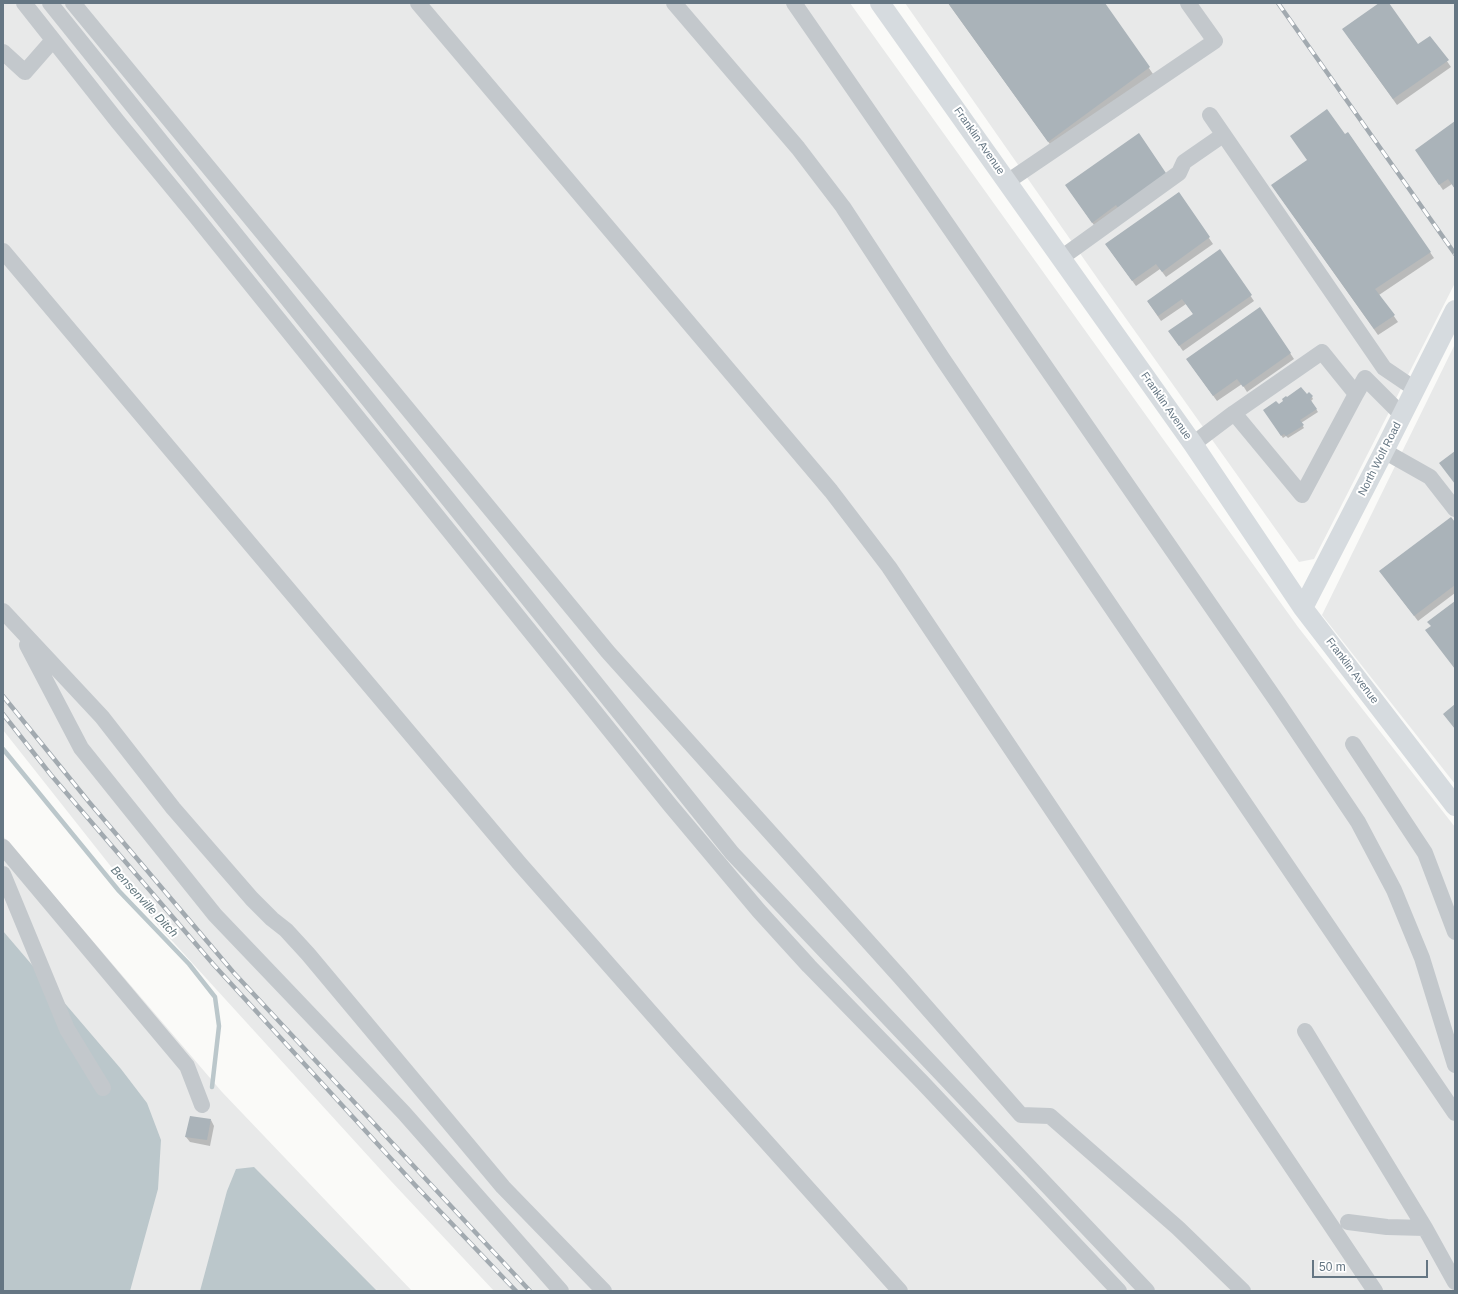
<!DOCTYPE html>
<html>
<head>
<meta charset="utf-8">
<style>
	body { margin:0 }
	#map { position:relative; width:1458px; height:1294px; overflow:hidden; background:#fafaf8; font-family:Arial,sans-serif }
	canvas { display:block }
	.frame { position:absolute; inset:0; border:4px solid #657683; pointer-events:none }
	.scale { position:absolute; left:1312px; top:1260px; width:116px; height:18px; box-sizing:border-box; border:2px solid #657683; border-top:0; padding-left:5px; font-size:12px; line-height:14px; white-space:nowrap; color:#657683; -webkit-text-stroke:3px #fff; paint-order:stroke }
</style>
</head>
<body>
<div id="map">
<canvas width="1458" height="1294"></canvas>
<div class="frame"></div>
<div class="scale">50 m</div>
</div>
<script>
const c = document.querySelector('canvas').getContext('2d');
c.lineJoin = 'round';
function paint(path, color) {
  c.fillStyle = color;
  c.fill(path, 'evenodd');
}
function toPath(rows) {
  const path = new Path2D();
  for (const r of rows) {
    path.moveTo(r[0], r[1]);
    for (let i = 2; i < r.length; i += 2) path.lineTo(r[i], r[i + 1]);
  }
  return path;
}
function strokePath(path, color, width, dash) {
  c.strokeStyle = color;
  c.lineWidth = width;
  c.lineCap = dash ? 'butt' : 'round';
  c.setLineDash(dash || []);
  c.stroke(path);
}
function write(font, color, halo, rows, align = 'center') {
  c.font = font + ' Arial,sans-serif';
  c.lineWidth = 4;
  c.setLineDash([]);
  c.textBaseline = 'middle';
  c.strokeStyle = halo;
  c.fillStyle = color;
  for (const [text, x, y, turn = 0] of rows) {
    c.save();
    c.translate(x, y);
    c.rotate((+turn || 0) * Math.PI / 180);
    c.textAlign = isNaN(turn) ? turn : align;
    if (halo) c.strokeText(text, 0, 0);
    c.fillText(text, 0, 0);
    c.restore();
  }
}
paint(toPath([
	[3,3,850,3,1298,627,1455,827,1455,1291,494,1291,390,1180,154,921,3,730],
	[905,3,1455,3,1455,283,1314,559,1299,562,1100,282],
	[1455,344,1455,784,1322,615],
	[3,836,222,1092,412,1291,3,1291]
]), '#e8e9e9');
paint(toPath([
	[3,931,121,1069,147,1103,161,1140,158,1189,130,1291,3,1291],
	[254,1167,377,1291,200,1291,227,1191,236,1169]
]), '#bbc7cb');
paint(toPath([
	[948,3,1104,3,1153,74,1052,147],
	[1381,3,1387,3,1418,45,1430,37,1451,67,1397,105,1347,35],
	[1455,123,1455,189,1452,184,1443,190,1420,156],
	[1348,133,1434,258,1379,295,1398,322,1378,335,1276,191],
	[1138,135,1120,211,1096,228,1070,191],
	[1178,193,1213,244,1166,277,1160,269,1136,286,1110,250],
	[1220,251,1254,301,1183,351,1173,337,1194,315,1186,304,1161,321,1148,302],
	[1290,353,1294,359,1247,392,1242,384,1217,401,1191,365],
	[1312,397,1313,399,1311,401,1318,412,1301,423,1304,428,1288,438,1286,436,1283,438,1265,411,1279,405,1287,399],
	[1455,524,1455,593,1418,621,1380,571],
	[211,1120,214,1126,210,1146,190,1142,186,1137]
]), '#0003');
strokePath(toPath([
	[3,749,119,891,189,964,215,997,219,1026,212,1087]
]), '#bbc7cb', 4.5);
paint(toPath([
	[948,3,1105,3,1150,67,1048,142],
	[1379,3,1389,3,1418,44,1430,36,1449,60,1393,99,1342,29],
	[1327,109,1345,134,1348,132,1431,252,1375,289,1395,315,1374,329,1271,185,1307,160,1290,136],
	[1455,121,1455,189,1448,179,1439,185,1415,150],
	[1139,133,1170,179,1122,214,1116,205,1092,223,1065,185],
	[1179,192,1210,237,1162,272,1156,264,1132,281,1105,244],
	[1220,249,1252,295,1179,346,1168,331,1193,314,1182,299,1158,316,1147,301],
	[1260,307,1291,353,1243,387,1237,379,1213,396,1186,359],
	[1301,387,1307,394,1309,392,1313,396,1310,399,1317,409,1300,420,1304,425,1286,436,1284,434,1281,436,1263,410,1276,401,1279,404,1283,401,1282,399,1286,396,1287,397],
	[1455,451,1455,484,1439,463],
	[1451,517,1455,522,1455,585,1414,616,1379,571],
	[1455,601,1455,669,1425,630,1431,626,1427,622],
	[1455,704,1455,729,1443,714],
	[190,1116,211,1119,207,1140,185,1137]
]), '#aab3b9');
strokePath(toPath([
	[24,3,118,122,193,213,670,805,759,911,809,966,923,1083,1119,1291],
	[50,3,732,853,1147,1291],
	[73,3,608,652,900,977,1021,1115,1050,1116,1178,1228,1243,1291],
	[418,3,831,491,889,567,1375,1291],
	[674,3,798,148,843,207,942,358,1455,1113],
	[794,3,1278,703,1358,822,1394,890,1422,958,1455,1065],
	[3,52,25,72,53,40],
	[1210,115,1384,368,1415,389],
	[1007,182,1215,41,1188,3],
	[3,251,520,864,675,1040,900,1291],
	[1061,258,1179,173,1184,162,1223,135],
	[1234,413,1302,495,1356,394],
	[1193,444,1234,413,1322,352,1356,394,1365,378,1402,415],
	[1384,451,1430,477,1455,509],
	[3,611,102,717,173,808,252,899,272,919,286,930,308,954,503,1187,604,1291],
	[27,645,81,748,215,915,404,1113,561,1291],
	[1353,744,1425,853,1455,932],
	[3,847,187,1066,202,1105],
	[3,874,67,1029,103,1088],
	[1305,1031,1425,1228,1455,1282],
	[1348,1222,1387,1227,1425,1228]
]), '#c3c8cc', 16);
strokePath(toPath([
	[880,3,1193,444,1303,608,1455,806],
	[1303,608,1384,451,1455,310]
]), '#d6dbdf', 20);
const rail = toPath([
	[1278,3,1455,254],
	[3,696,89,802,234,973,530,1291],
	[3,714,51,775,213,964,415,1185,516,1291]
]);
strokePath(rail, '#a2aab0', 4.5);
strokePath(rail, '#fff', 3, [9]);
write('11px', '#657683', '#fff', [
	["Franklin Avenue",979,141,55],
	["Franklin Avenue",1166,406,55],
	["North Wolf Road",1380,459,-63],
	["Franklin Avenue",1352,671,53]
]);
write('italic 12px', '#60757c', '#fff', [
	["Bensenville Ditch",144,902,47]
]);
</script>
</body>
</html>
